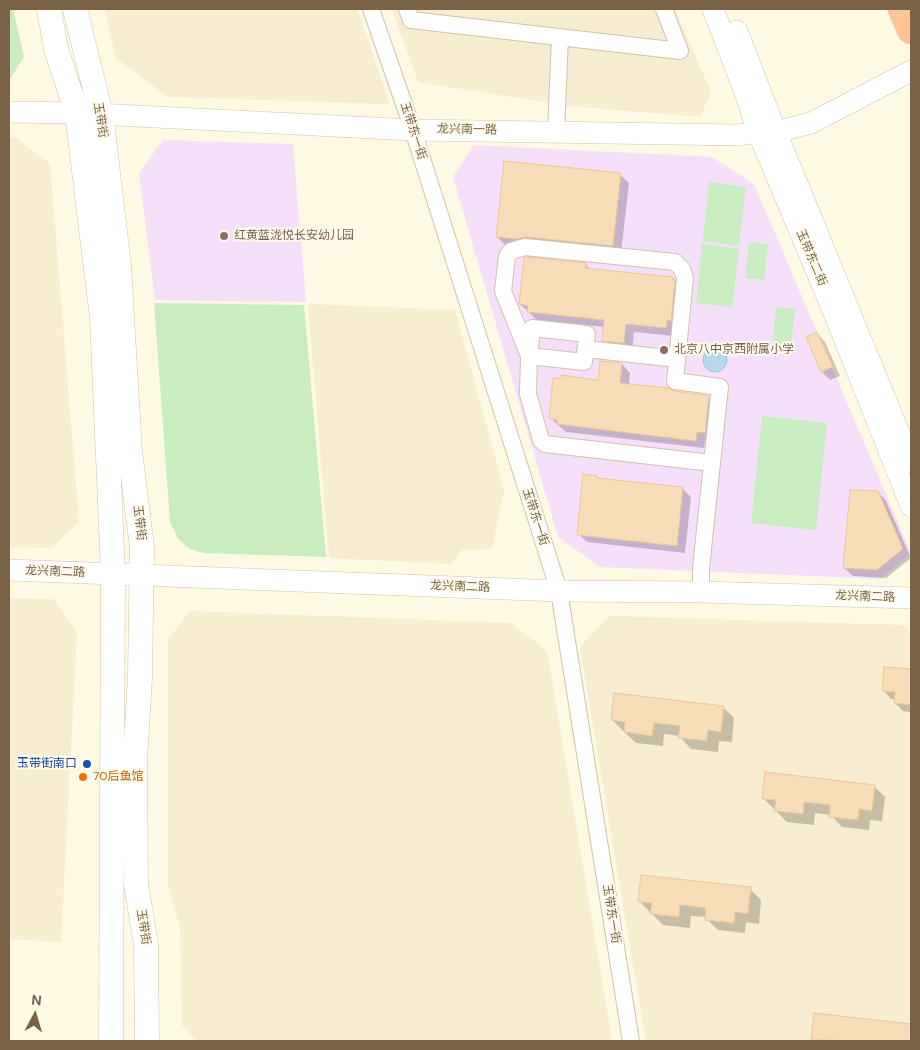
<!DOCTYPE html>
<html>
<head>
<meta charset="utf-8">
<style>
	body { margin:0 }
	#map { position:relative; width:920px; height:1050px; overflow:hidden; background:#fef9e3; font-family:"DM Sans",sans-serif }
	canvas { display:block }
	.frame { position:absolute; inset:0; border:10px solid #796246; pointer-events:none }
	.north { position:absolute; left:10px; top:990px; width:50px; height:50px; -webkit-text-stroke:4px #fffbeb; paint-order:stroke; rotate:6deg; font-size:14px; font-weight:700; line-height:20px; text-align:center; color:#796246 }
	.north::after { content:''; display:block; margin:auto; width:18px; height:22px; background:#796246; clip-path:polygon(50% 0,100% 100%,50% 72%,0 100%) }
</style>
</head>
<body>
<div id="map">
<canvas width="920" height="1050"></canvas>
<div class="frame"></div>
<div class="north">N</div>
</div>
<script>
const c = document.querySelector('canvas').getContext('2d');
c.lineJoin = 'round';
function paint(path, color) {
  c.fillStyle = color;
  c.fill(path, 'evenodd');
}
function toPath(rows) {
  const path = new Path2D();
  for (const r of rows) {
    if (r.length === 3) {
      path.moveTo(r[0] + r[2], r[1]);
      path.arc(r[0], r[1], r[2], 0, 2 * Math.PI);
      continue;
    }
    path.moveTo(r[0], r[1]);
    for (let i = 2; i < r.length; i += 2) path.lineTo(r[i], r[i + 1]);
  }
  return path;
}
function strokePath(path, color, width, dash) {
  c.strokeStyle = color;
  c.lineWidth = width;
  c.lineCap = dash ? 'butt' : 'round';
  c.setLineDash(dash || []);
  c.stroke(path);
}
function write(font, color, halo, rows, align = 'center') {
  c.font = font + ' "DM Sans","Noto Sans SC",sans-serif';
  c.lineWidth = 4;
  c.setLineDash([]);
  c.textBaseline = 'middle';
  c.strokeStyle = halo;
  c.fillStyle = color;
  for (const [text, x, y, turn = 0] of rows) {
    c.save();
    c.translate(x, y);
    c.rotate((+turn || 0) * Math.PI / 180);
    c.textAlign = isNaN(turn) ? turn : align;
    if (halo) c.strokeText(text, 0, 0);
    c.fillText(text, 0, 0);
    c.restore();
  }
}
paint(toPath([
	[104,9,357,9,390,104,168,97,116,58],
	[392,9,675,9,711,92,700,117,569,106,418,82],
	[9,137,15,137,50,164,79,522,52,548,9,547],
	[308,304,455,310,504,490,492,549,462,550,451,564,329,558],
	[9,598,53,599,77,632,61,942,9,939],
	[190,611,511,623,547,651,612,1041,197,1041,182,1025,180,927,168,884,168,639],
	[609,616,903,625,911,631,911,1041,646,1041,580,647]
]), '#f7edd0');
paint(toPath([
	[163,140,293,144,306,302,155,300,139,173],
	[474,145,712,157,754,184,911,553,881,579,600,567,558,537,453,177]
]), '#f6dffb');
paint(toPath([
	[9,9,13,9,24,57,9,81],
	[709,182,746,187,739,246,703,241],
	[749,242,768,244,764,280,745,278],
	[702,244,739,249,732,307,696,303],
	[154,303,304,305,326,557,204,553,190,549,178,539,170,522],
	[776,307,795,309,791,345,773,343],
	[762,416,827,423,816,530,751,523]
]), '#c9edc0');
const water = toPath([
	[715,360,12]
]);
paint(water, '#b5d8ea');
strokePath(water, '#9ac5dc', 1);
paint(toPath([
	[620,175,629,183,621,253,505,245,497,237],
	[525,259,585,264,591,270,673,278,681,286,674,336,634,332,632,351,612,349,604,340,605,327,537,320,521,305],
	[817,333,825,342,840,376,830,380,822,372,807,338],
	[622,364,630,373,629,385,708,397,717,405,713,441,705,440,704,448,566,432,550,418],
	[597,477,599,480,683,489,691,497,685,553,587,542,578,534],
	[878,492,886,501,911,558,886,578,853,576,844,568],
	[885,668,911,671,911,712,903,711,895,703,896,699,891,699,883,690],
	[723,707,734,718,732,742,719,741,718,752,691,749,680,737,680,736,664,734,663,746,636,743,612,720],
	[874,786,885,797,882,821,870,820,869,830,842,827,831,815,815,813,814,825,787,822,763,798],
	[750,889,761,900,759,924,746,922,745,933,718,930,707,919,707,917,691,916,690,928,663,925,639,901],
	[815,1014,911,1025,911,1041,814,1041,813,1040]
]), '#0003');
const building = toPath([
	[504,161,621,173,613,246,526,237,515,239,496,237,504,161],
	[526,257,586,263,585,268,673,277,673,280,675,280,671,321,667,320,666,328,626,324,624,343,602,341,604,320,527,312,528,306,519,304,524,258,526,257],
	[817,332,833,367,821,372,806,337,817,332],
	[600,361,622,363,620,383,668,388,674,391,709,396,705,433,697,432,696,441,557,424,557,420,549,419,553,378,561,378,561,375,598,380,600,361],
	[583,474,597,476,597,478,683,487,677,546,577,535,583,474],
	[850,490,878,491,903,549,877,570,843,568,850,490],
	[884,667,911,669,911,705,894,703,895,692,882,691,884,667],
	[614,693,724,706,721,732,708,730,707,741,678,738,680,726,654,723,652,736,624,732,625,722,611,720,614,693],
	[765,772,875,785,872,811,859,809,858,820,829,817,830,805,804,802,803,814,774,811,776,800,762,799,765,772],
	[641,875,751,887,748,914,735,912,734,923,705,920,706,908,680,905,679,917,650,914,652,903,638,902,641,875],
	[814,1013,911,1024,911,1041,811,1040,814,1013]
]);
paint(building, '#f6ddb8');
strokePath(building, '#eac796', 1);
const minor = toPath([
	[371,9,413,130,559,591,631,1041],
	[407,9,411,20,680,51,664,9],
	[556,132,560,37],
	[586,349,677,359],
	[701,592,701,571,703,549,712,463,720,387,675,381,685,278,682,269,675,262,525,247,511,251,507,256,503,291,529,356,584,362,587,334,532,328,529,356,528,394,541,440,545,444,712,463]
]);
const tertiary = toPath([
	[713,9,745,92,758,132,830,303,911,506],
	[737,31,776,132,911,462],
	[9,112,77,113,413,130,738,135,758,132,776,132,811,123,911,71],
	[9,570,559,591,701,592,911,598]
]);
const secondary = toPath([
	[49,9,56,49,77,113,102,318,113,573,111,1041],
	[75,9,101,114,119,266,130,452,142,547,140,677,135,761,136,884,146,945,147,1041]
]);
const motorway = toPath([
	[902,9,911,30]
]);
strokePath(minor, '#d1c2a8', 18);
strokePath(tertiary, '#d1c2a8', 22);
strokePath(secondary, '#d4c4a5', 25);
strokePath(motorway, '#e2dcd6', 29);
strokePath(minor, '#fff', 16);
strokePath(tertiary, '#fff', 21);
strokePath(secondary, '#fff', 24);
strokePath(motorway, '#fec494', 28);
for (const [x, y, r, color] of [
	[224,236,5,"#8d6e63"],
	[664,350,5,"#8d6e63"],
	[87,764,5,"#1a4fb4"],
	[83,777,5,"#e8710a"]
]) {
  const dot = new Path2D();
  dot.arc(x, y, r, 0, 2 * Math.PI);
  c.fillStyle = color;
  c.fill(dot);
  strokePath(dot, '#fffbeb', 2);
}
write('12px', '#796246', '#fffbeb', [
	["玉带街",100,120,81],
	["龙兴南一路",467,130,1],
	["玉带东一街",413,131,72],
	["玉带东二街",811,258,67],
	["玉带东一街",535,517,72],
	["玉带街",139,523,83],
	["龙兴南二路",55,572,2],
	["龙兴南二路",460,587,2],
	["龙兴南二路",865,597,2],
	["玉带东一街",611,914,81],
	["玉带街",143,927,81]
]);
write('12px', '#785e54', '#fffbeb', [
	["红黄蓝泷悦长安幼儿园",234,236],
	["北京八中京西附属小学",674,350]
], 'left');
write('12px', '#164399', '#fffbeb', [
	["玉带街南口",77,764]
], 'right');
write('12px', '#c56008', '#fffbeb', [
	["70后鱼馆",93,777]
], 'left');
</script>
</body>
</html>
